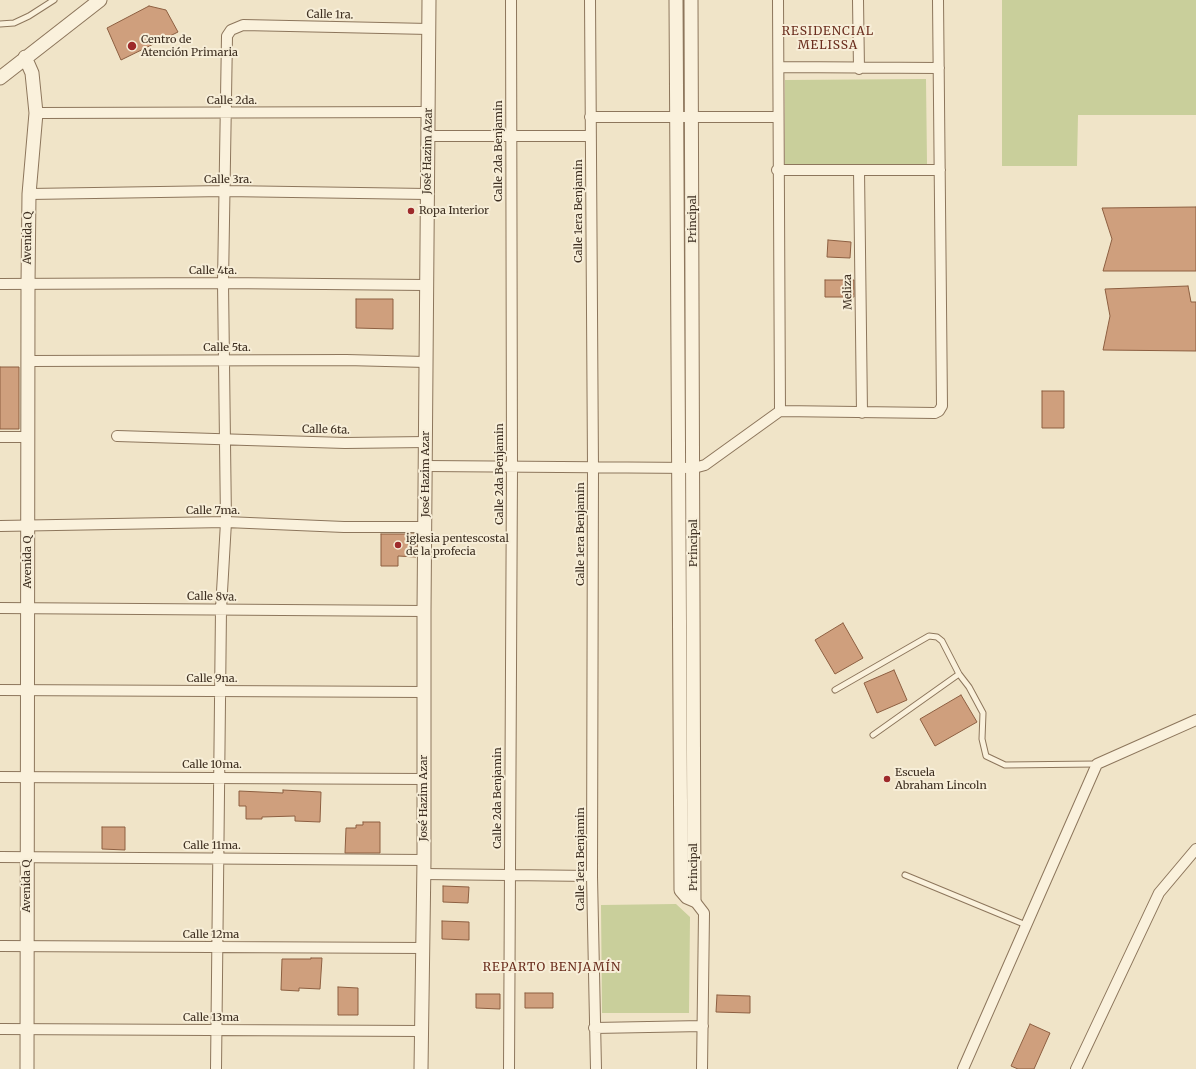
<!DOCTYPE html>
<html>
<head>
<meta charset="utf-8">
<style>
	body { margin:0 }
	canvas { display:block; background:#f0e4c8 }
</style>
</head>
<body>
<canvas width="1196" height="1069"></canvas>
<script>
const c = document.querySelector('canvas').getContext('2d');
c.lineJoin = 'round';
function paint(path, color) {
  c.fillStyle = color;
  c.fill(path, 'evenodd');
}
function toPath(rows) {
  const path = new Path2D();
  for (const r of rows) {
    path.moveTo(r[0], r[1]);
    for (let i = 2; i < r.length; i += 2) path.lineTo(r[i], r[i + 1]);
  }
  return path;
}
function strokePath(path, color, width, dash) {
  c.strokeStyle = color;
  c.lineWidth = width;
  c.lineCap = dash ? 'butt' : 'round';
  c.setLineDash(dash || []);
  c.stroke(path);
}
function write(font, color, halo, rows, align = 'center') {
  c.font = font + ' Merriweather,serif';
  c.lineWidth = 4;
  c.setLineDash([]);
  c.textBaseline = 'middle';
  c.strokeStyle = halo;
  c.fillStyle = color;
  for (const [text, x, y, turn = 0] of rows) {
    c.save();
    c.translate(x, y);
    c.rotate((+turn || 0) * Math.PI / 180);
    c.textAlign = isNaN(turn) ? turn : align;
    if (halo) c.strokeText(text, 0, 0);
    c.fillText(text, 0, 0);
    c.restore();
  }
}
paint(toPath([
	[1002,0,1196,0,1196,115,1078,115,1077,166,1002,166],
	[926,79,927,164,785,165,785,80],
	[676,904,690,917,689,1013,602,1013,601,905]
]), '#c9cf9b');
const building = toPath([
	[149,6,166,10,178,32,121,60,107,28,149,6],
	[1196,207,1196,271,1103,271,1112,239,1102,208,1196,207],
	[828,240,851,242,850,258,827,257,828,240],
	[825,280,854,280,854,297,825,297,825,280],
	[1188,286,1191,302,1196,302,1196,351,1103,350,1110,316,1105,289,1188,286],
	[356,299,393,299,393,329,356,328,356,299],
	[0,367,19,367,19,429,0,429,0,367],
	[1042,391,1064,391,1064,428,1042,428,1042,391],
	[381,534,416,534,416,557,398,556,398,566,381,566,381,534],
	[843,623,863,658,835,674,815,640,843,623],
	[894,670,907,700,877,713,864,683,894,670],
	[961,695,977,722,935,746,920,719,961,695],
	[283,790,321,792,320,822,295,821,295,816,262,817,262,819,246,819,246,806,239,806,239,791,283,793,283,790],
	[363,822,380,822,380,853,345,853,346,828,356,828,356,825,363,825,363,822],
	[102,827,125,827,125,850,102,849,102,827],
	[443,886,469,887,468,903,443,902,443,886],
	[442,921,469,922,469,940,442,939,442,921],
	[311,958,322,958,320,989,299,988,299,991,281,990,282,959,311,959,311,958],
	[338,987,358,988,358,1015,338,1015,338,987],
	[525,993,553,993,553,1008,525,1008,525,993],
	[476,994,500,994,500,1009,476,1008,476,994],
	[717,995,750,996,750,1013,716,1012,717,995],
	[1030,1024,1050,1033,1034,1069,1018,1069,1011,1066,1030,1024]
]);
paint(building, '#cf9f7d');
strokePath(building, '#8d5f41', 1);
const service = toPath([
	[0,24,14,23,29,16,54,0],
	[835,690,929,636,937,637,942,641,959,674],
	[873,735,959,674,969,687,983,713,982,739,986,756,1005,765,1096,764],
	[905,875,1026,925]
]);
const minor = toPath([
	[590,0,593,467,592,876,596,1069],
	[778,0,780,411],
	[858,0,859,69],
	[779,67,939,68],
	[36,113,429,112],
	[590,117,778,117],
	[427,136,590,136],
	[777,170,940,170],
	[859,170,862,413],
	[29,194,225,191,427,194],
	[0,284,223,283,425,285],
	[28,361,346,360,426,362],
	[117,436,345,443,426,442],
	[0,437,28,437],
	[426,466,694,468,705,465,780,411,935,413,939,411,942,406,938,0],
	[0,526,226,522,344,527,425,527],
	[0,608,424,611],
	[0,690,424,692],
	[0,777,424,779],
	[0,857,424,860],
	[424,874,592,876],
	[694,900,704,913,702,1069],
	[0,946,423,948],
	[594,1028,703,1026],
	[0,1029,421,1031],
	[216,1069,221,609,226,522,223,283,227,36,231,30,243,25,429,29],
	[509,1069,512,467,511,0],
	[963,1069,1097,764,1196,720],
	[1076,1069,1159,893,1196,849]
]);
const tertiary = toPath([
	[676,0,681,890,687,897,694,900,691,0],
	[25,57,32,73,36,113,29,194,28,284,27,1069],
	[0,78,100,0],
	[421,1069,424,860,424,611,429,0]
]);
strokePath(service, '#8d765c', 7);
strokePath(minor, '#8d765c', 12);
strokePath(tertiary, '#8d765c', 15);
strokePath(service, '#faf1dc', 5);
strokePath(minor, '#faf1dc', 10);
strokePath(tertiary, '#faf1dc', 13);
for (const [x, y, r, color] of [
	[132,46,5,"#9e2a2b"],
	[411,211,4,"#9e2a2b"],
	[398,545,4,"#9e2a2b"],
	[887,779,4,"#9e2a2b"]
]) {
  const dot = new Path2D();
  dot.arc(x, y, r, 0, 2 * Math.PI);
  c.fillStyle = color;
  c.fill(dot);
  strokePath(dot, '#f7eed8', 1.5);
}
write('11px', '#3d2e20', '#f7eed8', [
	["Calle 1ra.",330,15,1],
	["Calle 2da.",232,101],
	["José Hazim Azar",428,151,-89],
	["Calle 2da Benjamin",499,151,-90],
	["Calle 3ra.",228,180],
	["Calle 1era Benjamin",579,211,-90],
	["Principal",693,219,-90],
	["Avenida Q",28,238,-89],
	["Calle 4ta.",213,271],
	["Meliza",848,292,-91],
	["Calle 5ta.",227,348],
	["Calle 6ta.",326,430,1],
	["José Hazim Azar",426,474,-90],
	["Calle 2da Benjamin",500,474,-90],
	["Calle 7ma.",213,511],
	["Calle 1era Benjamin",581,534,-90],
	["Principal",694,543,-90],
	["Avenida Q",28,562,-90],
	["Calle 8va.",212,597,1],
	["Calle 9na.",212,679],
	["Calle 10ma.",212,765],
	["José Hazim Azar",424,798,-90],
	["Calle 2da Benjamin",498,798,-90],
	["Calle 11ma.",212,846],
	["Calle 1era Benjamin",581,859,-90],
	["Principal",694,867,-90],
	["Avenida Q",27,886,-90],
	["Calle 12ma",211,935],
	["Calle 13ma",211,1018]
]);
write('11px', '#3d2e20', '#f7eed8', [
	["Centro de",141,40],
	["Atención Primaria",141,53],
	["Ropa Interior",419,211],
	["iglesia pentescostal",406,539],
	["de la profecia",406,552],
	["Escuela",895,773],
	["Abraham Lincoln",895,786]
], 'left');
c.letterSpacing = '1px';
write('12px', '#6b2e1e', '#f7eed8', [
	["RESIDENCIAL",828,32],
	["MELISSA",828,46],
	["REPARTO BENJAMÍN",552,968]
]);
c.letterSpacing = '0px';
</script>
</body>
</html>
